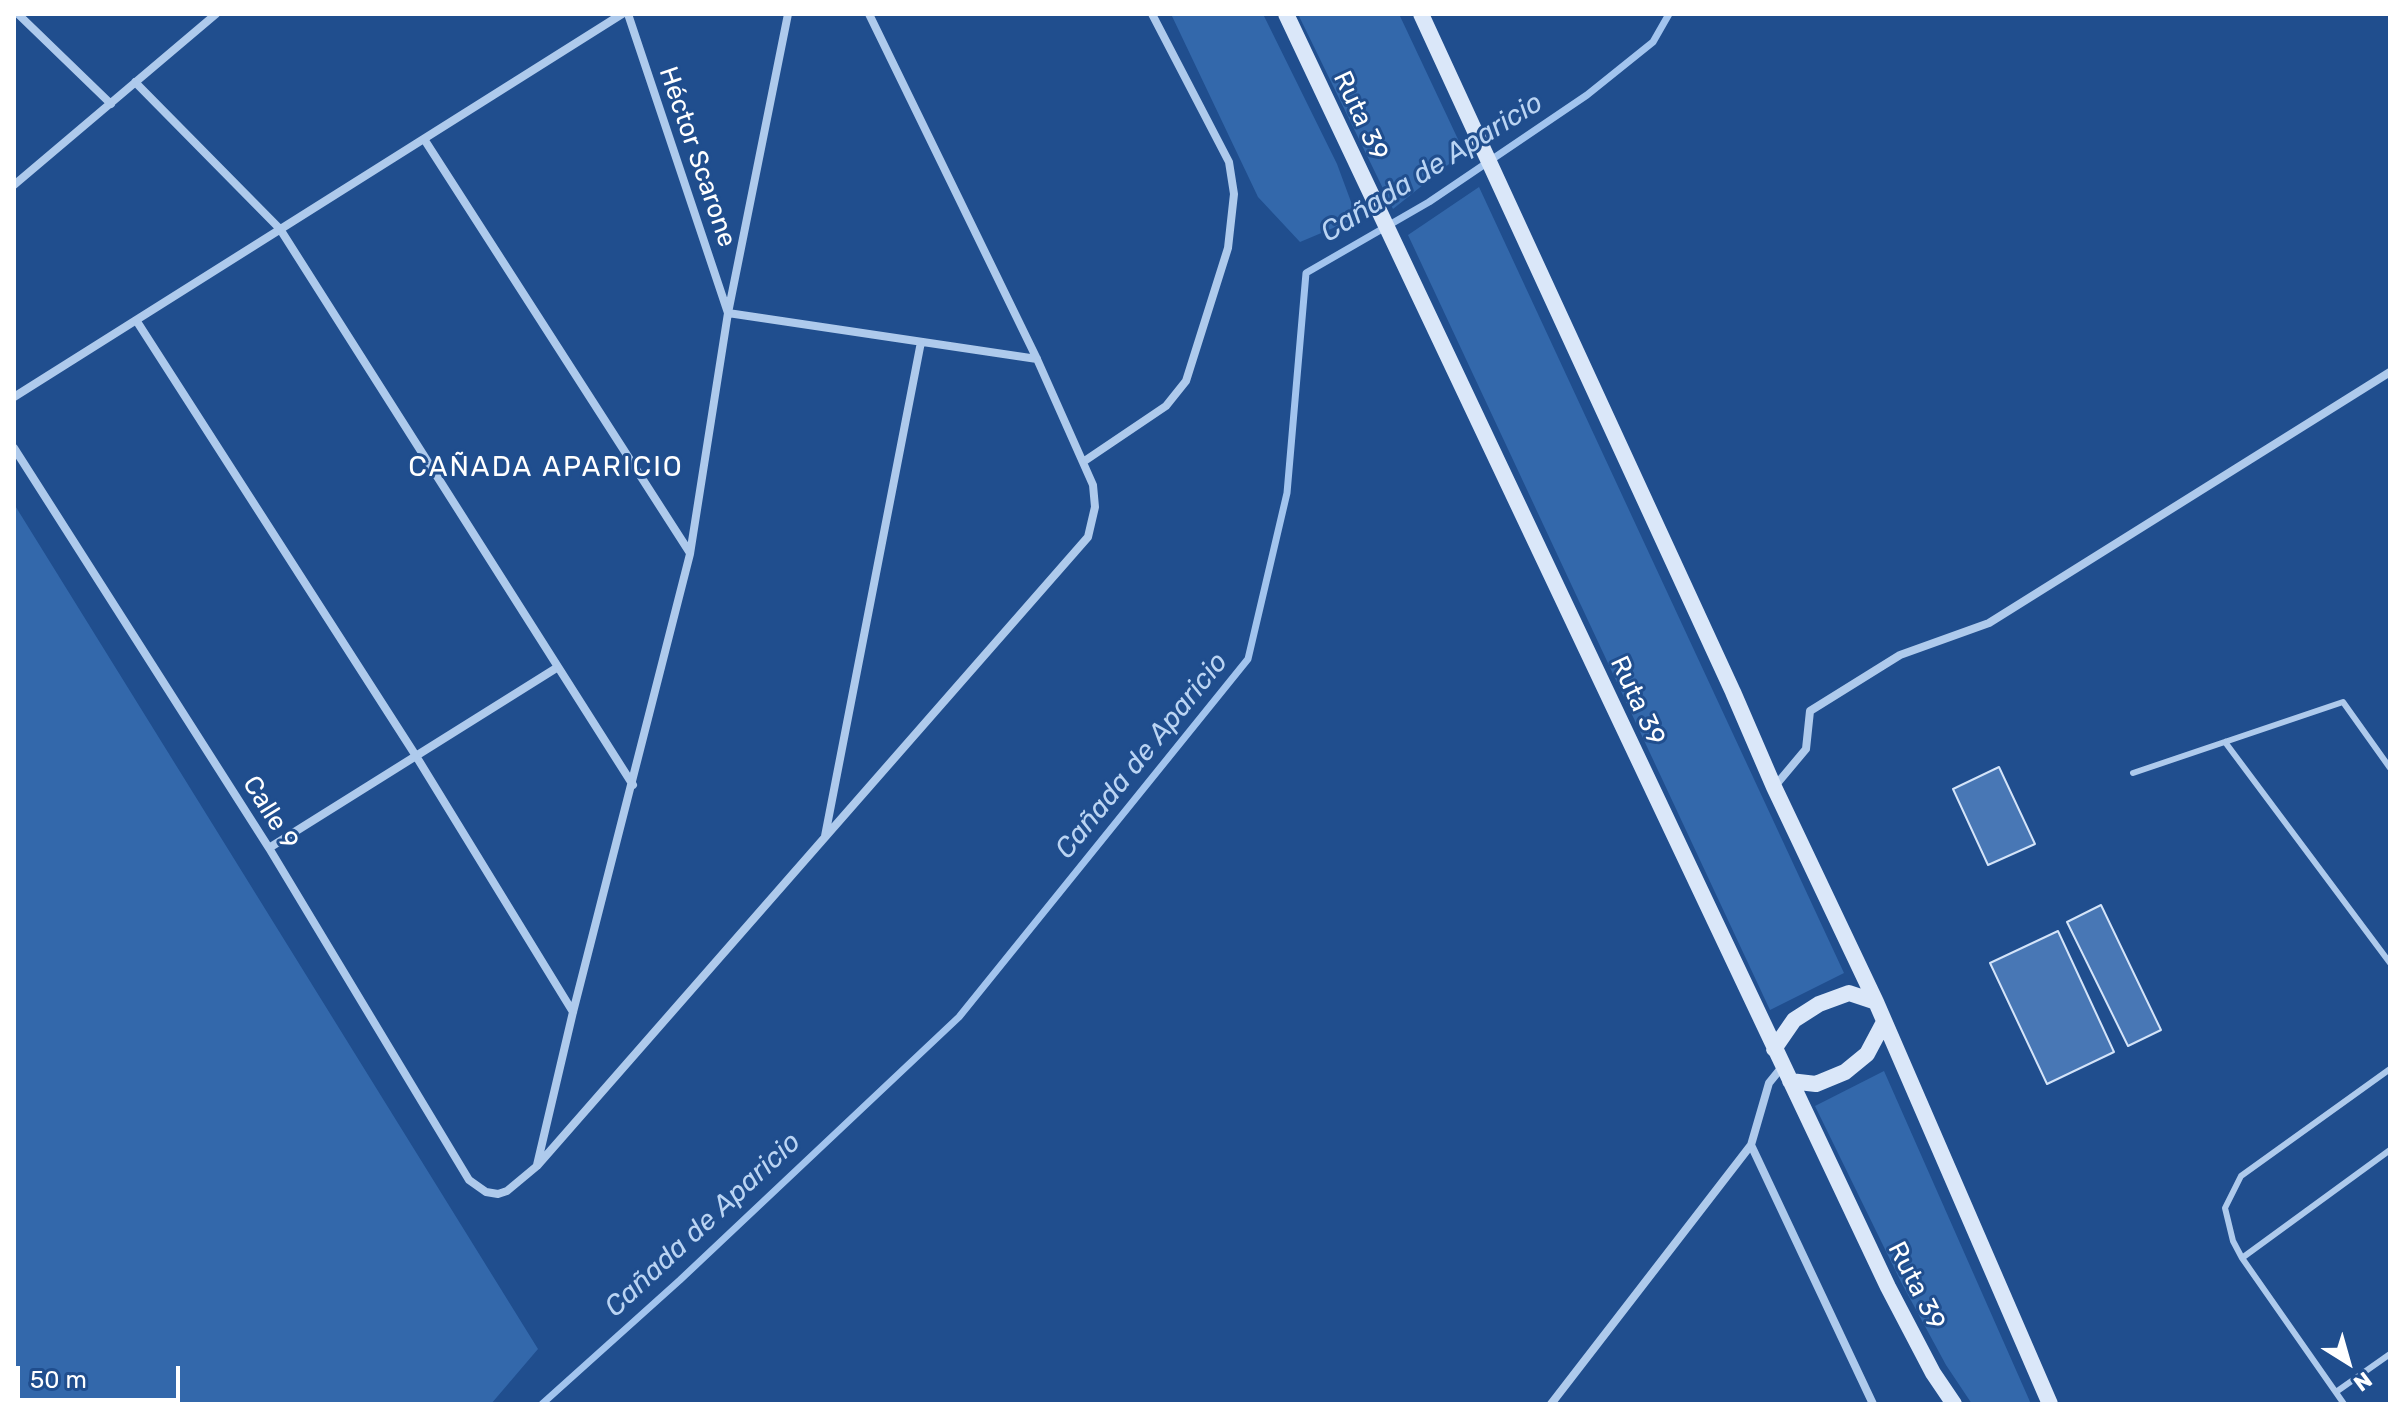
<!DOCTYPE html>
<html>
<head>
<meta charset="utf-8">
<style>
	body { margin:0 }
	#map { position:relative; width:2404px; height:1418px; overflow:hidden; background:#204e8e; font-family:Rubik,sans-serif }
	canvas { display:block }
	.frame { position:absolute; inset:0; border:16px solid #fff; pointer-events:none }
	.north { position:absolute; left:2308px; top:1322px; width:80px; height:80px; -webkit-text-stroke:6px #204e8e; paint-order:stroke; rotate:143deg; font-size:22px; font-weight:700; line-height:32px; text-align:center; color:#fff }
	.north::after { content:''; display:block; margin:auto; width:28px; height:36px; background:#fff; clip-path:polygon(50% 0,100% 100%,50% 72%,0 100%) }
	.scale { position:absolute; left:16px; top:1366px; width:164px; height:36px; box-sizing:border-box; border:4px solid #fff; border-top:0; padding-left:10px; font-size:24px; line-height:28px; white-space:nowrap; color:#fff; -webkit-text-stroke:6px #204e8e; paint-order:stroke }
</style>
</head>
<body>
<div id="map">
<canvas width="2404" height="1418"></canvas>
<div class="frame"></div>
<div class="north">N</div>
<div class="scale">50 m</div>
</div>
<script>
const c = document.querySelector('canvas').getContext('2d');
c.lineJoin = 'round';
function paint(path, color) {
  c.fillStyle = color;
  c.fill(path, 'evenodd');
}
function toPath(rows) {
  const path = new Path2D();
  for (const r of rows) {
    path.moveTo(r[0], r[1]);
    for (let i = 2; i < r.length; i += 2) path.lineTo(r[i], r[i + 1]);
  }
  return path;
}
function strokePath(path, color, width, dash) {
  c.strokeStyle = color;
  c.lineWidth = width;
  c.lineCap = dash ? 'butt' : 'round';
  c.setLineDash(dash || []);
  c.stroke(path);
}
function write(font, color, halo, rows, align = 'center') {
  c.font = font + ' Rubik,sans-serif';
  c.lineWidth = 6;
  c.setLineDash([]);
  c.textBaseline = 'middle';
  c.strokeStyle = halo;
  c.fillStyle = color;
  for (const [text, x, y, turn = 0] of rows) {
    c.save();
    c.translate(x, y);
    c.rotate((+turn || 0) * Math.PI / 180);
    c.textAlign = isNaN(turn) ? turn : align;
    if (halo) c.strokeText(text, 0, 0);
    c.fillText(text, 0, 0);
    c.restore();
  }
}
paint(toPath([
	[1171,14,1263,14,1337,164,1357,218,1300,242,1258,197],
	[1298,14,1399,14,1464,152,1393,209],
	[1479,187,1844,973,1770,1010,1408,235],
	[14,504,538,1349,491,1404,14,1404],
	[1884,1071,2031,1404,1972,1404,1946,1365,1901,1282,1815,1106]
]), '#3368ab');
strokePath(toPath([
	[542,1404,680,1280,959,1017,1248,659,1287,493,1306,273,1429,202,1587,95,1653,42,1669,14]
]), '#a2c4ee', 7);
const building = toPath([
	[1999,767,2035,844,1988,865,1953,789,1999,767],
	[2101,905,2161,1030,2128,1046,2067,922,2101,905],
	[2058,931,2114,1052,2047,1084,1990,963,2058,931]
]);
paint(building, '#4877b5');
strokePath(building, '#d4e4f9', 2);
strokePath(toPath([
	[2225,742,2390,963],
	[2133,773,2343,702,2390,768],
	[2242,1258,2390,1150],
	[2336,1392,2390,1354],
	[2344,1404,2242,1258,2233,1241,2225,1208,2241,1176,2390,1069]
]), '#aecaec', 6);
strokePath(toPath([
	[18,14,111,104],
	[628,14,728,313,1037,359],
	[135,82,280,229,633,785],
	[424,139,690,553],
	[14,185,216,14],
	[136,320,416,756,573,1012],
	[14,397,622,14],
	[14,448,269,848,469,1180,486,1192,498,1194,507,1191,537,1166,1088,537,1095,507,1093,485,1037,359,869,14],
	[1083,462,1166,406,1186,381,1228,248,1234,194,1229,162,1152,14],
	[1775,786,1806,749,1810,711,1900,655,1989,623,2390,372],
	[825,836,921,342],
	[269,848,558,667],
	[1782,1067,1769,1083,1751,1145,1873,1404],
	[537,1165,573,1012,690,554,728,313,788,14],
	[1551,1404,1751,1145]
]), '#aecaec', 8);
strokePath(toPath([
	[1286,14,1888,1287,1933,1373,1954,1404],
	[1421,14,1733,692,1774,787,1876,1002,2050,1404],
	[1774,1049,1794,1020,1819,1004,1849,993,1876,1002],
	[1790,1081,1816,1084,1845,1072,1867,1054,1884,1022]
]), '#dae7f9', 16);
write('26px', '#fff', '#204e8e', [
	["Ruta 39",1360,116,65],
	["Héctor Scarone",697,157,71],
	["Ruta 39",1637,701,65],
	["Calle 9",270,813,58],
	["Ruta 39",1916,1286,63]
]);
write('italic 28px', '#bad4f3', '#204e8e', [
	["Cañada de Aparicio",1432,168,-32],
	["Cañada de Aparicio",1142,756,-51],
	["Cañada de Aparicio",703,1225,-43]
]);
c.letterSpacing = '2px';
write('28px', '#fff', '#204e8e', [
	["CAÑADA APARICIO",546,468]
]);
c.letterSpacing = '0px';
</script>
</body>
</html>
